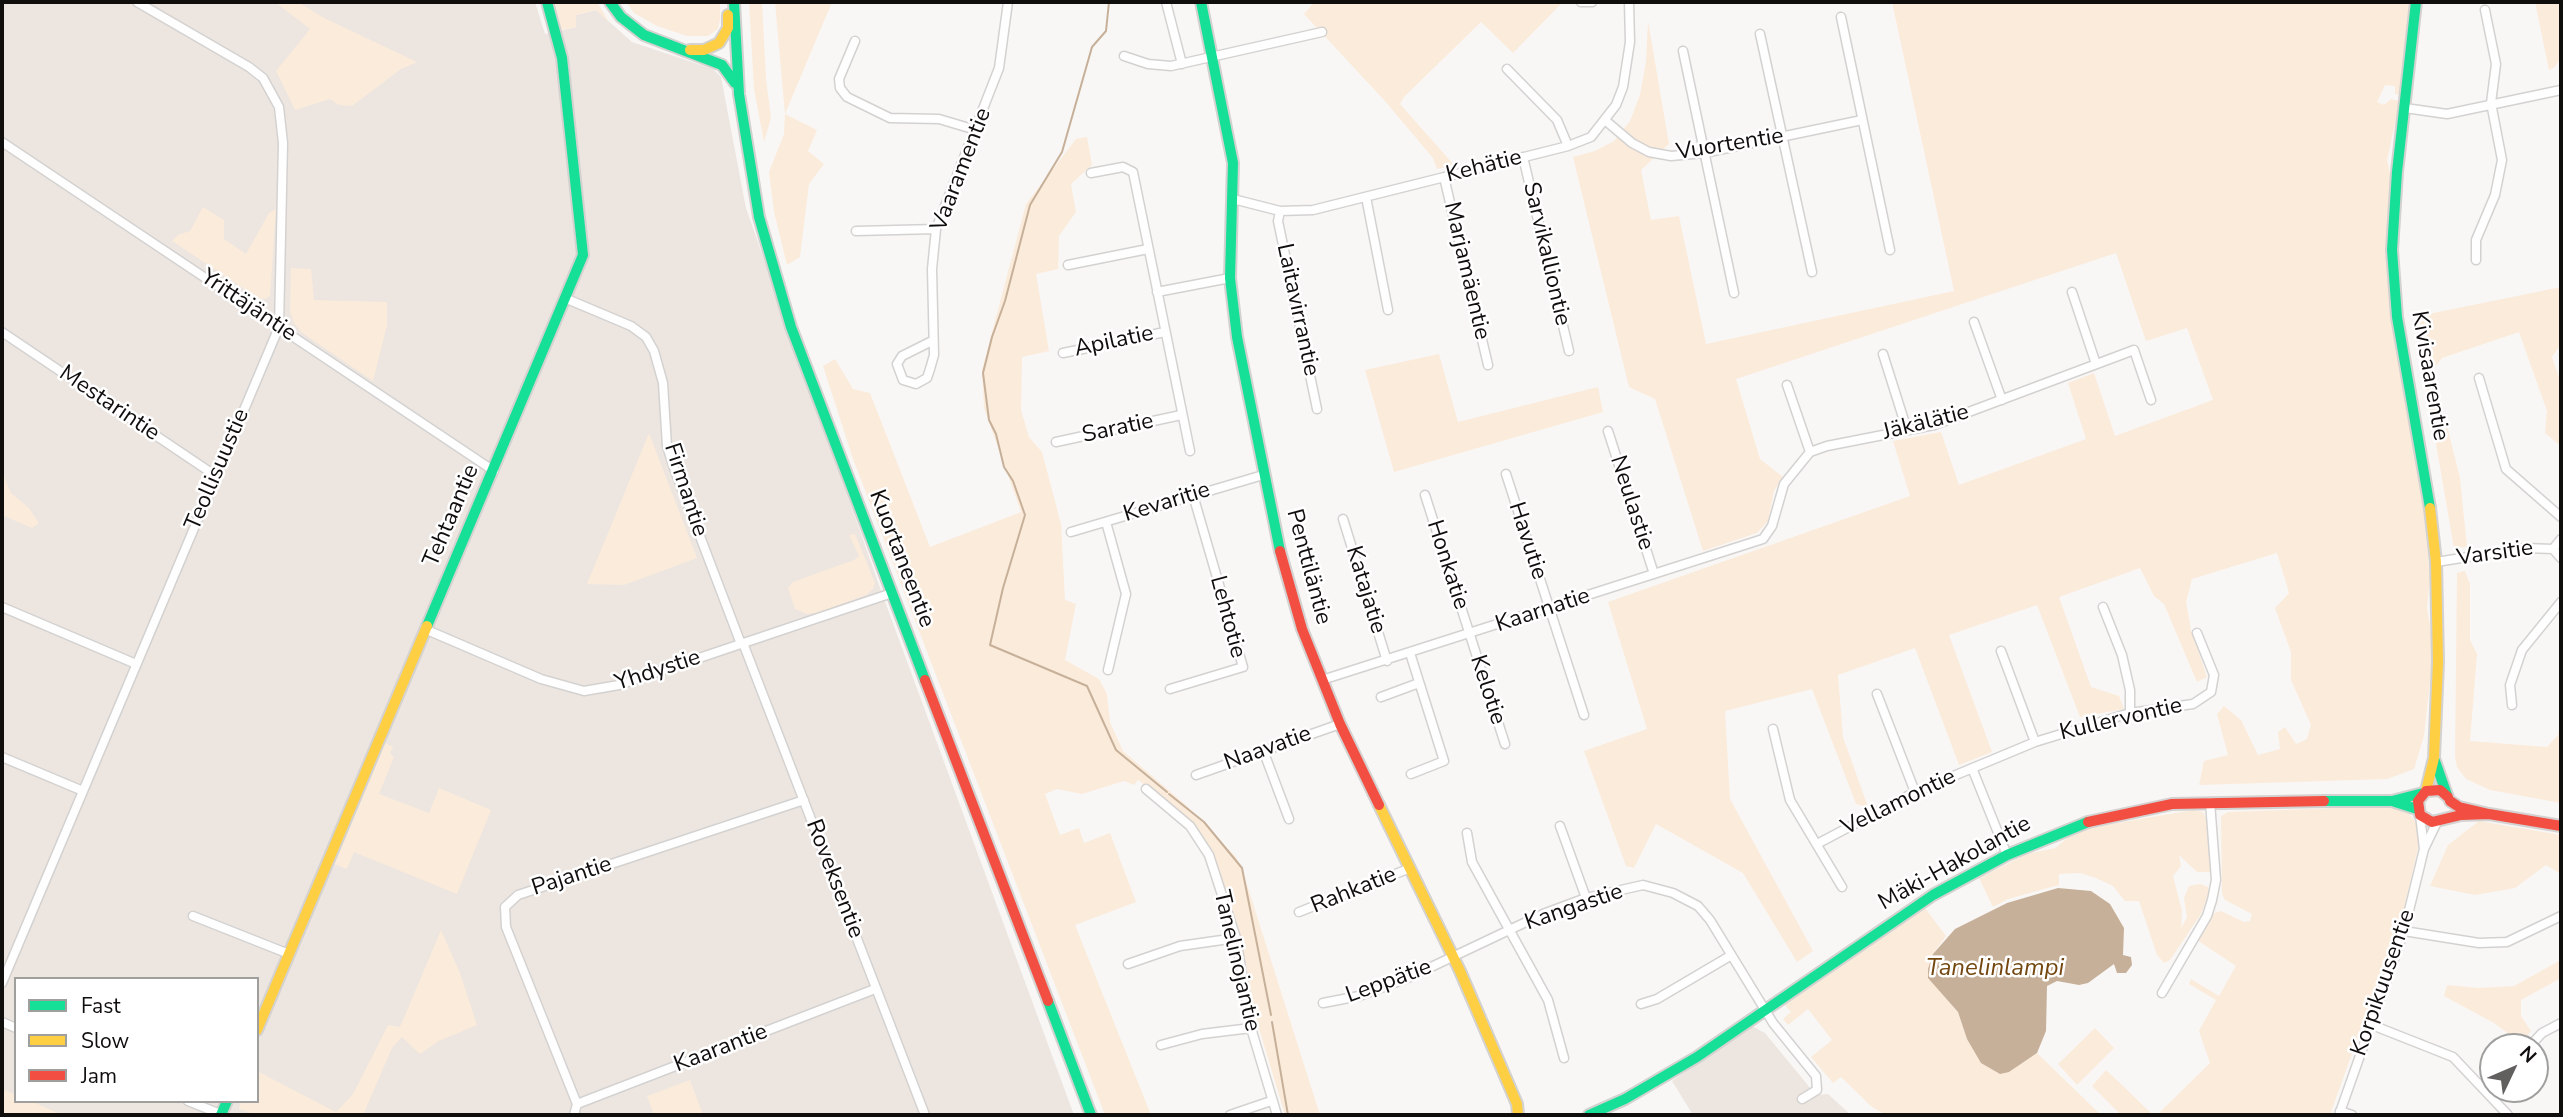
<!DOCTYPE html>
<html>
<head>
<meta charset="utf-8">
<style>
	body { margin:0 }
	#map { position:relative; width:2563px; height:1117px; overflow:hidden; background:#f9f7f5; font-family:"Nunito Sans",sans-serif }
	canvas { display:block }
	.frame { position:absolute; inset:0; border:4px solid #100e0d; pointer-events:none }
	.legend { position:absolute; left:14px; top:977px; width:245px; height:126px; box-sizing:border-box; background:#fff; border:2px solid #9f9f9e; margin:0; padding:9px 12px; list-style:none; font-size:21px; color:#100e0d }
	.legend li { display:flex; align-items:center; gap:14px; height:35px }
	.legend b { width:35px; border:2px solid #9f9f9e }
	.north { position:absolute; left:2479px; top:1033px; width:70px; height:70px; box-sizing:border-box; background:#fff; border:2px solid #9f9f9e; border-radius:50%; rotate:46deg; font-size:19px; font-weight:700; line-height:28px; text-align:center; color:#100e0d }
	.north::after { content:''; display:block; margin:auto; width:24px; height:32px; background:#62605e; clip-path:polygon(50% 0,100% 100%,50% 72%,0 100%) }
</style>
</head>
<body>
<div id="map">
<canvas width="2563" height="1117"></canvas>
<div class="frame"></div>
<ul class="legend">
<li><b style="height:9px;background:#16e098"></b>Fast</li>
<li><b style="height:9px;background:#ffcf43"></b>Slow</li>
<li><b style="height:9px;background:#f24e42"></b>Jam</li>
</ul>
<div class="north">N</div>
</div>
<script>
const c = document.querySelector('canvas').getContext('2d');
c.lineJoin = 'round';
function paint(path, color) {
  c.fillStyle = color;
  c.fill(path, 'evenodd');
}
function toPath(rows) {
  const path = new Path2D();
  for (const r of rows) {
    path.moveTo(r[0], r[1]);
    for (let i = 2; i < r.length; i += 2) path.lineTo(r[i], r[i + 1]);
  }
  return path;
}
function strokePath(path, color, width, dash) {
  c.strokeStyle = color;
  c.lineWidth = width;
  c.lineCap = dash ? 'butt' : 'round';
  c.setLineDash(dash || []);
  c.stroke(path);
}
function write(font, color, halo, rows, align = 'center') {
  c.font = font + ' "Nunito Sans",sans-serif';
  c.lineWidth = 5;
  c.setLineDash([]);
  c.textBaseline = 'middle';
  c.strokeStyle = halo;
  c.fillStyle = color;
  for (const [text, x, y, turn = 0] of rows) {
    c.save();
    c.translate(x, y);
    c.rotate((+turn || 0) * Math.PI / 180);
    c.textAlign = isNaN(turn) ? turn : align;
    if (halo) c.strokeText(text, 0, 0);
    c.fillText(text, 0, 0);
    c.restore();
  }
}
paint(toPath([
	[2,2,535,2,545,34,576,27,576,15,596,10,632,42,713,69,721,77,746,208,883,596,1074,1115,2,1115],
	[16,979,257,979,257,1101,16,1101],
	[1752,1026,1765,1033,1816,1095,1828,1094,1851,1115,1693,1115,1672,1081]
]), '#ede6e0');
paint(toPath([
	[275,2,298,2,322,17,417,62,401,69,352,106,339,105,330,99,295,110,276,71,310,29],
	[553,2,597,2,609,22,596,10,576,15,576,27,561,30],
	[626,2,720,2,720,20,718,29,708,36,687,36,657,26,634,13],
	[749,2,762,2,766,79,771,118,764,142,754,89],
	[775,2,832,2,785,114,817,130,808,151,824,164,809,184,800,257,787,265,774,212,769,172,784,134,785,114],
	[1314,2,1563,2,1513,53,1481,22,1404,97,1400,104,1454,165,1437,169,1433,158,1384,100,1304,14],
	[1892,2,2409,2,2401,95,2395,94,2395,86,2385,85,2377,102,2384,105,2391,99,2400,101,2387,160,2391,179,2387,259,2396,344,2422,492,2430,576,2427,608,2431,632,2431,672,2424,736,2414,769,2387,779,2199,785,2204,761,2228,755,2217,714,2224,706,2241,720,2258,755,2280,749,2278,732,2285,727,2296,744,2307,739,2311,725,2291,680,2291,652,2275,608,2289,593,2277,553,2192,579,2186,602,2191,630,2207,677,2197,682,2164,604,2154,596,2140,568,2059,597,2091,687,2119,696,2124,709,2080,717,2037,605,1949,635,1992,752,1959,765,1915,648,1838,675,1843,737,1868,807,1856,804,1812,689,1725,711,1730,799,1813,951,1797,962,1743,873,1656,824,1634,868,1626,866,1584,751,1647,729,1608,602,1910,496,1893,441,1941,432,1959,485,2086,439,2068,383,2094,373,2115,436,2213,400,2187,328,2146,341,2116,253,1736,379,1760,459,1783,477,1774,491,1768,521,1757,533,1703,551,1655,399,1629,387,1573,157,1595,151,1614,141,1630,121,1640,95,1646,61,1648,21,1669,144,1641,170,1651,220,1679,216,1706,344,1954,291],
	[2535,2,2561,2,2561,56,2555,67,2549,70],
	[1087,137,1092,165,1071,184,1076,212,1059,236,1058,269,1036,274,1049,351,1022,357,1021,410,1029,437,1042,452,1061,524,1065,600,1076,604,1065,660,1099,679,1107,694,1110,722,1123,751,1187,806,1236,857,1243,872,1320,1115,1285,1115,1258,1025,1238,926,1211,850,1180,812,1138,780,1134,785,1124,781,1082,794,1057,789,1045,794,1060,835,1079,828,1084,843,1110,833,1136,902,1075,925,1151,1115,1105,1115,853,459,823,366,835,359,853,389,870,393,930,547,1021,512,984,408,982,370,1026,204,1076,139],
	[203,207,224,220,224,239,246,254,269,213,276,209,270,296,265,299,258,298,172,241,178,235,190,231],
	[291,268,311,269,314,300,387,302,387,325,373,381,301,332,294,323,290,311],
	[2561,287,2561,344,2552,357,2561,383,2561,446,2545,433,2547,411,2519,332,2442,358,2433,370,2460,478,2467,547,2454,548,2414,317],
	[1439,354,1458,422,1598,387,1603,412,1394,472,1365,370],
	[649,433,697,558,624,585,587,584],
	[2,472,11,493,29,508,39,523,32,528,2,515],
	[855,534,875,583,873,589,866,595,817,613,807,614,795,609,788,588,793,582,854,560,859,556,849,535],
	[2465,571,2470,584,2470,640,2477,654,2470,741,2547,747,2558,735,2561,716,2561,803,2490,790,2466,779,2457,767,2455,757,2457,573],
	[383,742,393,747,390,753,394,757,379,794,429,813,439,788,491,810,457,894,354,852,347,869,334,864],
	[2335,808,2394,808,2410,814,2416,823,2419,844,2404,908,2330,1115,2157,1115,2210,1063,2199,1031,2216,1000,2189,984,2191,979,2219,996,2236,966,2197,940,2212,914,2221,911,2244,922,2250,921,2252,914,2225,900,2222,894,2221,816,2228,812],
	[2193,810,2203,812,2207,821,2211,872,2197,872,2179,855,2181,866,2173,876,2182,911,2181,928,2187,917,2184,898,2189,886,2200,884,2208,887,2209,892,2201,914,2170,960,2164,963,2157,955,2139,901,2125,901,2113,886,2096,878,2080,873,2059,874,2059,885,2008,899,1993,907,1979,878,2027,854,2055,848,2069,837,2094,827],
	[2479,821,2561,835,2561,874,2546,865,2515,888,2475,895,2430,886,2448,845],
	[1925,908,1946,936,1933,954,1945,996,1958,1012,1967,1039,2009,1072,2037,1053,2101,1115,1886,1115,1872,1107,1841,1077,1833,1083,1811,1057,1832,1040,1808,1009,1788,1025,1783,1019,1791,1012,1785,1005],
	[441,930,460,973,477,1025,439,1041,420,1054,402,1037,392,1048,363,1115,257,1115,239,1109,241,1101,257,1101,257,1071,336,1112,353,1094,388,1025,400,1027],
	[2561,960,2561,978,2521,1000,2521,1016,2531,1031,2521,1043,2494,1023,2444,996,2447,985,2478,988,2514,986],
	[2095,1028,2114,1048,2077,1085,2058,1064],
	[2106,1070,2121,1084,2153,1115,2121,1115,2092,1086],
	[690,1080,703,1115,654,1115,647,1096],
	[2,1089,16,1095,16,1101,31,1101,62,1115,2,1115]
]), '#fbebdb');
paint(toPath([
	[2058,888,2091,891,2110,904,2124,928,2123,955,2131,957,2132,965,2126,973,2117,973,2114,964,2088,983,2079,985,2057,981,2047,986,2046,1031,2037,1053,2009,1072,2000,1074,1981,1063,1967,1039,1958,1012,1928,978,1928,969,1933,954,1955,929,2007,903]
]), '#c7b099');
strokePath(toPath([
	[1109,2,1106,31,1092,47,1062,152,1030,205,1005,301,992,337,983,373,989,420,996,434,1004,467,1013,481,1025,515,1003,588,990,645,1087,686,1116,750,1167,792],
	[1169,794,1204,822,1242,868,1271,1015],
	[1272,1022,1288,1115]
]), '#c7b099', 2);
const street = toPath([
	[1166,2,1182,64],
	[1581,2,1592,2],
	[1841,17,1890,250],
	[1760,34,1812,272],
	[855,41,839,79,840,88,847,97,890,118,939,119,976,130],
	[1683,51,1734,293],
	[1124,56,1148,64,1171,66,1322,32],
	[1507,69,1557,120,1568,146],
	[2405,108,2447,114,2561,90],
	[1606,121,1632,143,1649,152,1671,156,1704,153,1862,120],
	[2,142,494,471],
	[1523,157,1569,351],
	[1091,173,1123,167,1133,172,1190,451],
	[1444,177,1488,365],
	[1366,197,1388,310],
	[1233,199,1280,211,1313,210,1568,146,1591,137,1616,105,1623,87,1630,42,1629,2],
	[1280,211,1278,221,1317,409],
	[856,231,936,229],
	[2476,260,2476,240,2495,195,2502,160,2491,103,2496,64,2485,10],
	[1068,265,1148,249],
	[1157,292,1230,278],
	[2072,292,2096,364],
	[567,299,631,326,646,337,654,351,663,383,667,446,674,468,741,644],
	[1974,322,2002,400],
	[2,332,216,476],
	[932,341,902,356,897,364,903,380,916,384,927,378,930,369,934,355,932,269,936,229,999,68,1008,2],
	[1063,353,1165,332],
	[1883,354,1907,430],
	[2479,378,2506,469,2561,517],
	[1787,385,1810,452],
	[1608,431,1654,574],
	[1056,442,1181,415],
	[1506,474,1584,715],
	[1425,495,1505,744],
	[1343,519,1387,661],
	[1106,522,1126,594,1108,670],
	[1071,532,1263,475],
	[2553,549,2561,539],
	[2553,549,2561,558],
	[2436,562,2525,548,2553,549],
	[2,607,136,664],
	[2103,607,2122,655,2130,690,2130,713],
	[427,630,541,679,584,691,619,685,892,593],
	[743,643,925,1115],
	[2001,651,2035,742],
	[1410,653,1444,761,1411,774],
	[1322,680,1763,539,1772,526,1784,484,1810,452,1827,446,1934,425,2134,350,2151,400],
	[1170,689,1243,667,1193,495],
	[1877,694,1915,792],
	[1381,697,1419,683],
	[2512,705,2510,685,2522,650,2561,602],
	[1773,729,1790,800,1842,887],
	[1263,750,1289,819],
	[2,757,83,791],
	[1972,768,2007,855],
	[1196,775,1340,724],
	[1146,789,1190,826,1209,855,1236,938,1251,1028,1277,1115],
	[2420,815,2424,849],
	[1560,826,1586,898],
	[1467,833,1472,862,1548,1000,1564,1058],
	[1817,844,1915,792,2035,742,2130,713,2193,704,2211,692,2214,675,2197,633],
	[1299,912,1408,869],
	[193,916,289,954],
	[2404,931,2479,943,2507,942,2561,916],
	[1128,964,1180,946,1236,938],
	[2,983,279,327,283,143,279,107,263,78,249,67,137,2],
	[2162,993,2207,916,2212,900,2216,880,2210,802],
	[1323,1003,1359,996,1410,977,1543,914,1586,898,1643,885,1673,893,1698,906,1710,920,1773,1023,1816,1076,1817,1090,1802,1099],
	[1641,1004,1657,999,1730,956],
	[2,1022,16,1028],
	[2372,1025,2453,1057,2508,1115],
	[1161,1045,1202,1034,1251,1028],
	[2529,1047,2542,1033,2561,1023],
	[2493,1098,2502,1089],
	[188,1101,223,1115],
	[577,1104,506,927,505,907,518,895,804,800],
	[2340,1111,2352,1115],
	[574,1115,577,1104,875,989],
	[1230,1115,1271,1101],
	[2339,1115,2404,931,2424,849,2437,822]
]);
const fast = toPath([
	[610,2,621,17,644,35,722,65,735,83],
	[734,2,739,94,759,217,791,327,925,680],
	[1201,2,1233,163,1230,278,1237,337,1280,551],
	[2416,2,2397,172,2392,250,2397,317,2430,508],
	[427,626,583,255,562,58,547,2],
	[2435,761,2447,795],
	[2324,801,2392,801,2417,809],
	[2392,801,2423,793],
	[1048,1001,1091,1115],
	[221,1115,227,1101],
	[1589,1115,1625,1099,1697,1057,1933,895,2007,855,2088,822]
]);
const slow = toPath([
	[690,50,704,50,719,43,728,28,728,15],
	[2426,791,2434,758,2438,662,2436,562,2430,508],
	[1379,805,1460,971,1517,1104,1518,1115],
	[257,1030,427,626]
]);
const jam = toPath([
	[1280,551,1302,629,1340,724,1379,805],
	[925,680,1048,1001],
	[2448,797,2440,790,2426,791,2418,801,2420,815,2432,822,2461,815,2489,814],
	[2450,801,2459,807,2489,814,2561,826],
	[2088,822,2172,804,2324,801]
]);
strokePath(street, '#d4d2d1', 11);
strokePath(fast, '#d4d2d1', 14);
strokePath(slow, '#d4d2d1', 14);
strokePath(jam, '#d4d2d1', 14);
strokePath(street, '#fefefe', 8);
strokePath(fast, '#16e098', 10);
strokePath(slow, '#ffcf43', 10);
strokePath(jam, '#f24e42', 10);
write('23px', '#100e0d', '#fff', [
	["Vuortentie",1730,145,-9],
	["Kehätie",1484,167,-14],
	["Vaaramentie",962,170,-69],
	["Sarvikalliontie",1546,254,77],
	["Marjamäentie",1466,271,77],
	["Yrittäjäntie",248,306,34],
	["Laitavirrantie",1297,310,78],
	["Apilatie",1114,342,-12],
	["Kivisaarentie",2429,376,80],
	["Mestarintie",109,404,34],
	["Jäkälätie",1926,423,-14],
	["Saratie",1118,429,-12],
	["Teollisuustie",218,470,-67],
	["Firmantie",685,490,72],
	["Kevaritie",1167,503,-17],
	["Neulastie",1631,503,72],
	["Tehtaantie",452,516,-67],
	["Havutie",1527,541,72],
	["Varsitie",2495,554,-8],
	["Kuortaneentie",901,559,69],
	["Honkatie",1447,565,72],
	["Penttiläntie",1308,567,75],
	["Katajatie",1365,590,73],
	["Kaarnatie",1543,611,-18],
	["Lehtotie",1227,617,75],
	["Yhdystie",658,671,-18],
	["Kelotie",1487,690,72],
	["Kullervontie",2121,720,-13],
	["Naavatie",1268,749,-20],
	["Vellamontie",1899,803,-26],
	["Mäki-Hakolantie",1955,864,-29],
	["Pajantie",572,877,-18],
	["Roveksentie",834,879,69],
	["Rahkatie",1354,891,-22],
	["Kangastie",1574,908,-19],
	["Tanelinojantie",1236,961,77],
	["Leppätie",1389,982,-20],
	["Korpikuusentie",2384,983,-71],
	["Kaarantie",721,1049,-21]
]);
write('italic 24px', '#73470f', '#fff', [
	["Tanelinlampi",1995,969]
]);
</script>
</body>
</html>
